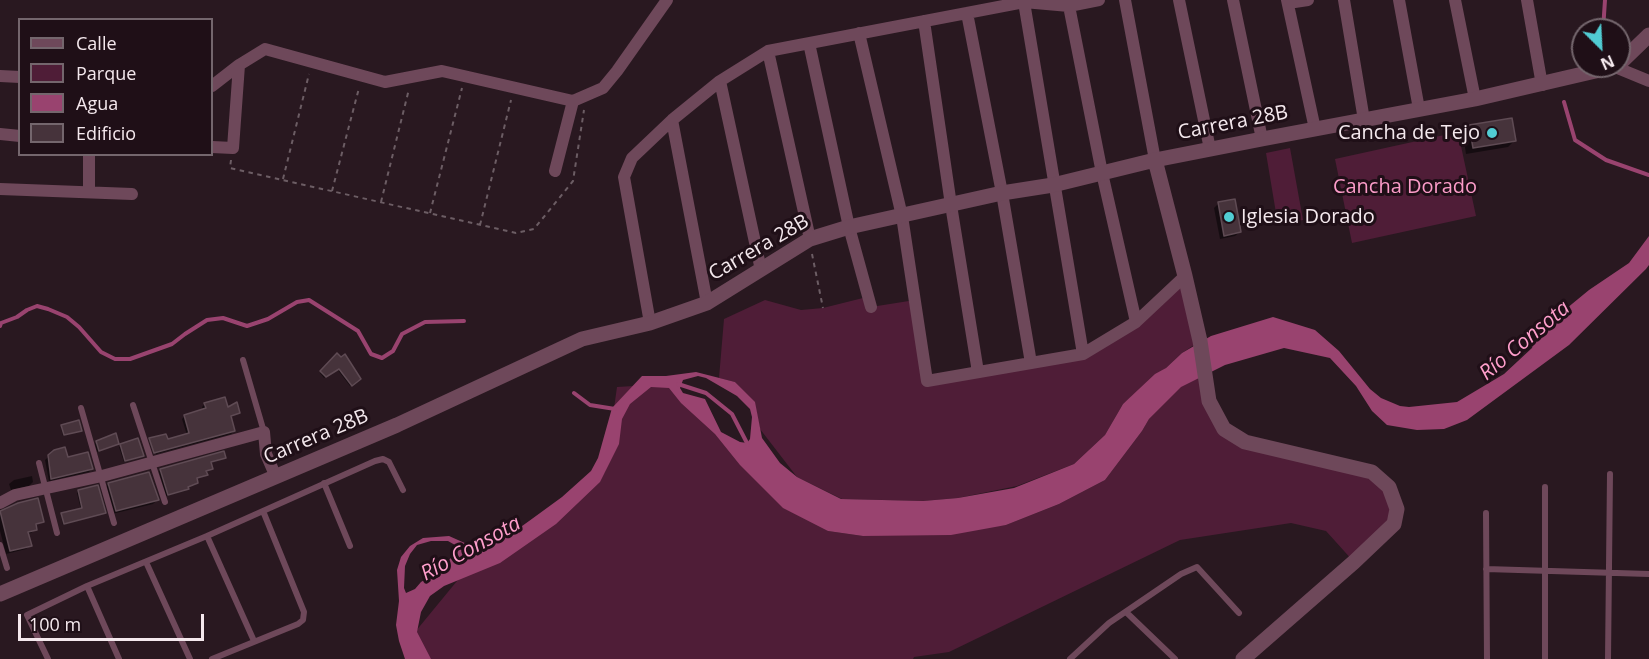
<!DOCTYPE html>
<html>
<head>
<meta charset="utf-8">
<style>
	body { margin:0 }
	#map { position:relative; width:1649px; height:659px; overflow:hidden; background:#291820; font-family:"Open Sans",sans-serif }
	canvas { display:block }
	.legend { position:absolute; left:18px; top:18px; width:195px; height:138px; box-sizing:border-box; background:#1f0f17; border:2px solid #74666d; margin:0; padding:8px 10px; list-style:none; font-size:18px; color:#f4e8ed }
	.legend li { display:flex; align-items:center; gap:12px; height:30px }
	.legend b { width:30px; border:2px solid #74666d }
	.north { position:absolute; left:1571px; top:18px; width:60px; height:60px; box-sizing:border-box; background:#1f0f17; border:2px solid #74666d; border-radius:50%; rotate:156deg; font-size:16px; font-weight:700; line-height:24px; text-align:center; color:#f4e8ed }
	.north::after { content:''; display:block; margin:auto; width:21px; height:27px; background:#51ccd3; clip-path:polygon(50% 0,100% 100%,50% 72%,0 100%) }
	.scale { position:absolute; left:18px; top:614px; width:186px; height:27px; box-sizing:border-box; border:3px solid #f4e8ed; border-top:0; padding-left:8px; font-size:18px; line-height:21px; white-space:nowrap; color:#f4e8ed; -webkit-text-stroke:4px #1f0f17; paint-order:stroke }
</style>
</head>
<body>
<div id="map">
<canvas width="1649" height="659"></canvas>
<ul class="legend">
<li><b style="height:8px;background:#6e485a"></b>Calle</li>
<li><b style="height:16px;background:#4f1d37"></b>Parque</li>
<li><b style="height:16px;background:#99436f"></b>Agua</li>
<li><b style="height:16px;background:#46333b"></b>Edificio</li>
</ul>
<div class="north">N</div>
<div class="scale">100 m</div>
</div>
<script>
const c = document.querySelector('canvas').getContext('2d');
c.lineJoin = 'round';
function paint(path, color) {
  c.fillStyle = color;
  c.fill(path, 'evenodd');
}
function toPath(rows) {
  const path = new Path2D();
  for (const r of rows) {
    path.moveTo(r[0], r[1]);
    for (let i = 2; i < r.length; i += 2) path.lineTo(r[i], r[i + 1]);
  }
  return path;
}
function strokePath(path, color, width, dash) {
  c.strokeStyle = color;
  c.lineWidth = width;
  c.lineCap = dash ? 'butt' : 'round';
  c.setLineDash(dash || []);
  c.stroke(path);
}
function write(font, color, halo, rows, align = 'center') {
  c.font = font + ' "Open Sans",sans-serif';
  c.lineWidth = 6;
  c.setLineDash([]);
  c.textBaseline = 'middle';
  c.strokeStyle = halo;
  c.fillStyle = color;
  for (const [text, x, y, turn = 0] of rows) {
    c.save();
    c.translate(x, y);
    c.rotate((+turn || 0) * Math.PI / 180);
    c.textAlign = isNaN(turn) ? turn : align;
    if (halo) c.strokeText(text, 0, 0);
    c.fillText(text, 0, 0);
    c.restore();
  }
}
paint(toPath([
	[1458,132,1476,216,1352,243,1335,159],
	[1290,148,1303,220,1278,225,1266,153],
	[1185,276,1200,341,1182,353,1166,368,1123,404,1105,435,1074,464,1017,486,958,498,923,501,842,499,797,477,760,429,754,402,735,382,719,378,724,319,765,300,801,310,823,308,867,297,871,307,915,300,927,381,1083,354,1136,322],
	[1205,374,1224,429,1372,472,1397,509,1354,562,1326,531,1291,523,1180,540,949,652,914,657,913,659,408,659,406,643,480,553,605,472,617,387,668,384,828,531,863,536,1006,525,1059,504,1105,480,1142,431,1149,419,1181,386]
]), '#4f1d37');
paint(toPath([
	[1649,236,1649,265,1646,269,1569,345,1467,420,1444,429,1417,430,1387,425,1372,411,1356,386,1330,358,1284,348,1225,365,1181,387,1149,419,1142,431,1105,480,1059,504,1006,525,951,535,863,536,828,531,783,508,740,465,715,434,681,403,669,388,651,387,630,404,622,419,619,444,600,482,556,524,500,563,444,586,430,596,421,612,417,632,431,659,405,659,399,641,396,625,399,601,397,570,401,557,410,546,423,538,449,536,476,548,487,544,514,532,562,497,591,471,598,458,612,408,642,376,666,376,696,372,735,382,755,402,762,438,780,463,797,477,841,499,923,501,958,498,1014,488,1074,464,1105,435,1123,404,1155,374,1166,368,1182,353,1211,336,1273,317,1315,330,1339,351,1370,389,1381,398,1400,406,1409,407,1457,402,1504,374,1532,348,1535,339,1544,327,1589,290,1629,263],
	[698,376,706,378,737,396,750,409,752,417,750,439,747,443,740,442,721,432,705,399,683,393,680,388,683,380],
	[431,541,448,541,455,545,456,553,437,572,421,582,415,589,406,593,404,588,405,566,410,554,417,545]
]), '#99436f');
paint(toPath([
	[1470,127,1514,141,1508,147,1466,154,1463,134],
	[1218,204,1240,232,1235,236,1220,239,1214,208],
	[337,356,359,379,350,386,337,369,324,378,320,373],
	[205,404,238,413,230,417,234,431,231,434,156,454,151,439,167,441,187,435,182,419,185,416,203,411,202,407],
	[62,426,80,430,63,436,61,428],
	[138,440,143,456,124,462,119,447],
	[97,442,118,444,97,452,95,444],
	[55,451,67,459,92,469,89,472,49,481,45,460],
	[225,458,210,463,211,468,205,472,206,474,205,476,195,478,197,483,195,485,187,488,185,491,166,496,159,472,160,470],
	[32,476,33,482,29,486,11,490,9,484,14,480],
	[109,484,157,500,153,504,112,514,105,488],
	[78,491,104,513,63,525,61,516,62,515,81,510,77,493],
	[18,504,42,521,35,526,35,529,31,533,27,534,30,545,26,549,6,554,0,531,0,513]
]), '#0007');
strokePath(toPath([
	[1603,30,1605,0],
	[1581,53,1583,52],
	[1564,102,1575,140,1606,160,1649,175],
	[0,326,1,323,17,317,27,310,37,306,48,309,67,317,79,327,101,352,115,359,130,359,172,344,185,334,207,320,223,318,247,326,268,319,297,302,309,300,358,331,371,354,382,358,393,351,402,334,425,322,464,321],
	[678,384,706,393,732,414,748,445],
	[574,393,590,405,615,409]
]), '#99436f', 4);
const building = toPath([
	[1512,118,1516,141,1473,148,1469,125,1512,118],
	[1235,199,1241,232,1224,236,1218,202,1235,199],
	[337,353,341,357,345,354,361,379,352,386,339,369,326,377,320,371,337,353],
	[225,397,228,407,237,402,240,413,231,416,235,431,154,453,149,438,166,434,168,439,189,433,184,415,206,408,204,403,225,397],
	[79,420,82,431,64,435,61,425,79,420],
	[116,433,119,444,99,451,96,441,116,433],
	[138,438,144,456,125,461,120,444,138,438],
	[65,447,68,457,88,452,93,469,51,479,48,455,54,450,65,447],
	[224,451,226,458,211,462,213,469,206,471,208,475,197,478,198,483,188,487,189,489,168,495,160,469,224,451],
	[149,472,159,500,116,511,108,483,149,472],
	[98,485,106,513,64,524,61,513,82,508,78,490,98,485],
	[38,498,44,522,36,524,37,530,28,532,32,546,10,551,0,511,18,503,38,498]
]);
paint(building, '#46333b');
strokePath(building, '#5f4b54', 1.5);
strokePath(toPath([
	[231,160,230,168,516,233,534,229,573,181,584,110],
	[283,179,309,74],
	[332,191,359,88],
	[381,202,409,89],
	[430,213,462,88],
	[480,225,511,100],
	[812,254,823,308]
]), '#6c5d64', 2, [4.5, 4.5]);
strokePath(toPath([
	[243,360,264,432],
	[133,405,165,502],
	[81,408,114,523],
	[39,463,57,533],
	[324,483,350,546],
	[1545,487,1545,659],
	[1486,513,1487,659],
	[207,536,254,641],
	[0,545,7,568],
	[146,562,190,659],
	[1486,569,1649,574],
	[87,586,119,659],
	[1126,612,1175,659],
	[48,659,27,615,87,586,207,536,375,461,383,459,389,462,403,490],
	[212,659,298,624,303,620,304,612,263,511],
	[1070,659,1109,623,1181,574,1197,567,1239,613],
	[1608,659,1610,474]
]), '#6e485a', 6);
strokePath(toPath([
	[1125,0,1155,160],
	[1179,0,1210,149],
	[1233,0,1262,139],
	[1287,0,1315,129],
	[1344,0,1364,120],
	[1399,0,1419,109],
	[1455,0,1475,99],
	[1527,0,1542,85],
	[1024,2,1083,354],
	[1288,3,1308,0],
	[1069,6,1102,173,1136,322],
	[967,13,1002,193,1031,363],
	[924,21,951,205,978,372],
	[859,33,902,216,927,381,1083,354,1136,322,1185,276],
	[809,43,849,227,871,307],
	[768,51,810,239],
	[1615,67,1649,81],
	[0,76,20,77],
	[720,81,761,270],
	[212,86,239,65,265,49,385,82,442,71,573,101,603,88,617,71,667,0],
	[672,120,707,303],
	[0,134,20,136],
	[212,147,233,148,239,65],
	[555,171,573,101],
	[0,189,132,194],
	[89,192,89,154],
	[650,323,624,177,632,158,672,120,720,81,768,51,1024,2,1069,6,1099,0],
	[0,503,15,495,102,476,264,432,266,454,276,477]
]), '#6e485a', 12);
strokePath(toPath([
	[1619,64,1649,35],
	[1155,160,1185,276,1200,341,1209,401,1224,429,1245,442,1372,472,1389,487,1397,509,1394,524,1354,562,1243,659],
	[0,594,397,425,582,339,650,323,707,303,810,239,849,227,1002,193,1053,185,1155,160,1262,139,1475,99,1617,66]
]), '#6e485a', 15);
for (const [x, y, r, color] of [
	[1492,133,6,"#51ccd3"],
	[1229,217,6,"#51ccd3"]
]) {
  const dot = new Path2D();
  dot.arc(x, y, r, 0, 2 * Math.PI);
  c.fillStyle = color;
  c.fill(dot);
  strokePath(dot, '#1f0f17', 2);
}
write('20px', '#f4e8ed', '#1f0f17', [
	["Carrera 28B",1233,123,-11],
	["Carrera 28B",759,248,-30],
	["Carrera 28B",316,437,-23]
]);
write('20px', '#f4e8ed', '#1f0f17', [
	["Cancha de Tejo",1480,133],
	["Iglesia Dorado",1241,217,"left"]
], 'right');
write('20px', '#fb9bc8', '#1f0f17', [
	["Cancha Dorado",1405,187]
]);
write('italic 21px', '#fe9ecb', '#1f0f17', [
	["Río Consota",1525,341,-40],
	["Río Consota",471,549,-29]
]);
</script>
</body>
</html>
